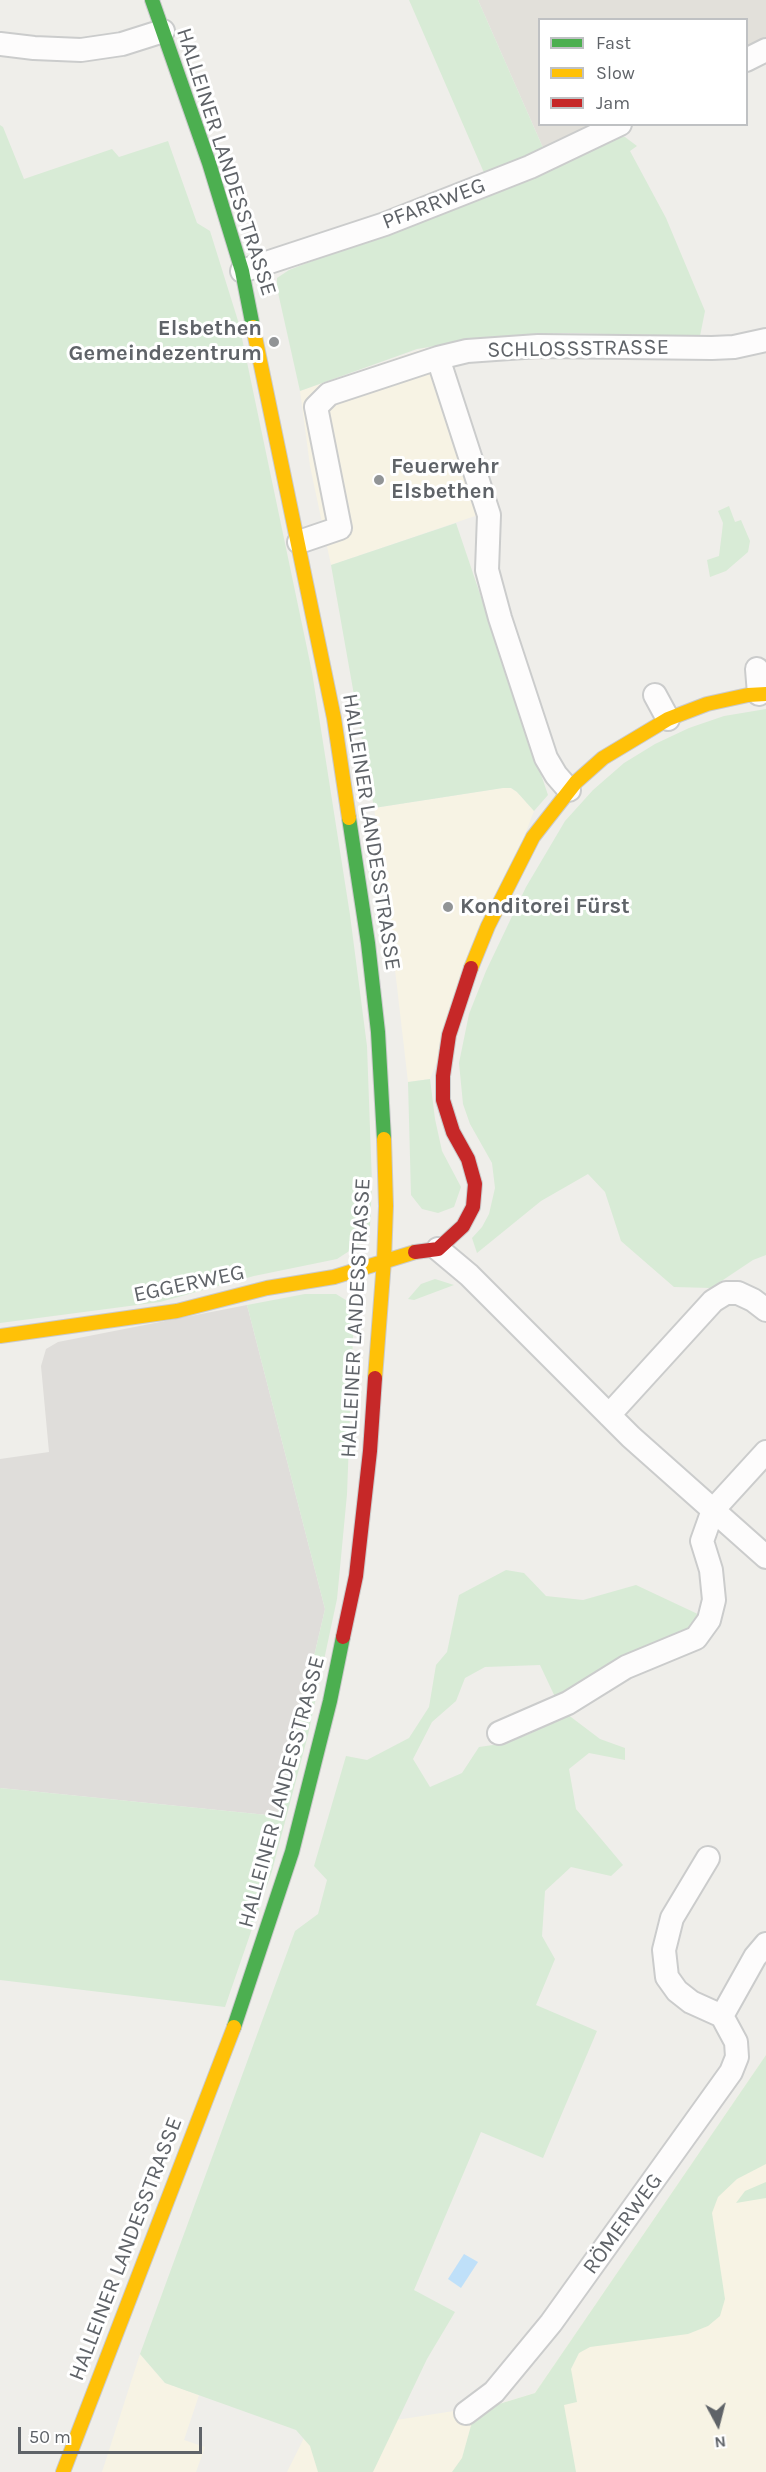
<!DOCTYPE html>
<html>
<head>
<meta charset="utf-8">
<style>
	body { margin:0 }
	#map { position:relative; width:766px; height:2472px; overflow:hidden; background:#efeeea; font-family:Karla,sans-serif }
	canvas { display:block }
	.legend { position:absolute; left:538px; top:18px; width:210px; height:108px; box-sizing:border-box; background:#fff; border:2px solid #bfc1c3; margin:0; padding:8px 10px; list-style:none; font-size:18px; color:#5f6368 }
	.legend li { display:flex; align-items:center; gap:12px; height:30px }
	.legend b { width:30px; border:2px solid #bfc1c3 }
	.north { position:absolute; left:688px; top:2394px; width:60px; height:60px; -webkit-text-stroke:4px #fff; paint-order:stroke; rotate:173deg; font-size:16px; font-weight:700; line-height:24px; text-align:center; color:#5f6368 }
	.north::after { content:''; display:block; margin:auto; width:21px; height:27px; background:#5f6368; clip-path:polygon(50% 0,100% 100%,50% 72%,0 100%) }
	.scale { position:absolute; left:18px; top:2427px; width:184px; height:27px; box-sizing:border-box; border:3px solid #5f6368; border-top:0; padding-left:8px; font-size:18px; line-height:21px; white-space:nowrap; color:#5f6368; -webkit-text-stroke:4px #fff; paint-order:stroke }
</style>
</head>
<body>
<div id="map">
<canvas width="766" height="2472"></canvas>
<ul class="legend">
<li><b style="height:8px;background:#4caf50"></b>Fast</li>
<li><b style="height:8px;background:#ffc107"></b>Slow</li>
<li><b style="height:8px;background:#c62828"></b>Jam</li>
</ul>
<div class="north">N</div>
<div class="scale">50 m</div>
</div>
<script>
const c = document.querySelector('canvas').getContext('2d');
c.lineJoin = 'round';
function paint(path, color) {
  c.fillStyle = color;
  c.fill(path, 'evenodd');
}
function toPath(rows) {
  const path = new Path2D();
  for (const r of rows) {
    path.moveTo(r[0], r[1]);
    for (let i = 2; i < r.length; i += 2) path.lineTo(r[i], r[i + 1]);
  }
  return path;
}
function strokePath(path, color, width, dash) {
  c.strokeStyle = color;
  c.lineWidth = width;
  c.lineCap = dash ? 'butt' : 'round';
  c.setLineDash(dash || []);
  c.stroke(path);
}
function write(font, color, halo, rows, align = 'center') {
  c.font = font + ' Karla,sans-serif';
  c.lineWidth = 6;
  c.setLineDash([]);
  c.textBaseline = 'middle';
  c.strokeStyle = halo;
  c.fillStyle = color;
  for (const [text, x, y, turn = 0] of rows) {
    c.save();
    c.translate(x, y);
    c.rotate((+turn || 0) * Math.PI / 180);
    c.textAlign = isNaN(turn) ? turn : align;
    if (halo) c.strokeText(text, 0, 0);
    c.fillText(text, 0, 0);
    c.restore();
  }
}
paint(toPath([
	[425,348,478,515,331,565,310,466,300,391],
	[503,788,511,788,517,792,534,811,430,1079,408,1082,385,883,374,808],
	[766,2055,766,2472,287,2472,306,2434,499,2404,535,2393],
	[140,2354,165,2383,199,2395,184,2440,205,2447,196,2472,102,2472]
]), '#f7f3e4');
paint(toPath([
	[247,1305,325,1609,277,1816,0,1788,0,1459,49,1452,41,1366,46,1349,58,1342]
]), '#dfddda');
paint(toPath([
	[478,0,766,0,766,40,747,50,746,20,540,20,540,124,596,125,544,150]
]), '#e2e0da');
paint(toPath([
	[409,0,478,0,544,150,485,175],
	[0,125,3,127,24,179,112,149,119,157,168,141,197,223,210,231,239,324,312,672,350,915,367,1046,372,1184,370,1226,360,1244,337,1259,254,1276,160,1302,0,1323],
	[617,137,625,137,637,146,630,151,666,218,705,311,700,336,563,333,490,337,417,349,300,391,277,288,277,278,289,270,540,173],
	[729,506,735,522,741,520,750,541,748,552,726,571,710,577,707,560,719,556,722,532,723,523,718,511],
	[456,523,548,795,534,811,517,792,511,788,503,788,374,808,331,565],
	[766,709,766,1255,753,1260,711,1288,674,1287,621,1241,605,1192,588,1174,541,1201,477,1253,472,1238,482,1227,489,1214,495,1188,492,1163,470,1124,463,1104,459,1063,469,1014,486,971,526,887,565,821,593,790,624,763,655,744,689,728,724,716],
	[430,1079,435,1119,442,1151,461,1187,454,1207,438,1213,422,1209,411,1195,408,1082],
	[435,1279,454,1285,414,1300,408,1299,421,1284],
	[305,1294,336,1294,349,1302,354,1311,347,1494,337,1599,308,1735,272,1871,225,2007,0,1980,0,1788,277,1816,325,1609,247,1305],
	[506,1570,524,1573,546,1596,583,1600,636,1585,702,1616,689,1635,556,1699,540,1665,485,1667,465,1678,456,1701,432,1722,413,1759,430,1787,462,1773,479,1747,500,1744,527,1735,567,1714,600,1739,625,1748,625,1760,589,1753,569,1769,576,1809,623,1865,611,1876,571,1867,545,1891,542,1936,555,1959,536,2005,597,2031,543,2158,481,2132,414,2290,455,2312,427,2359,373,2472,318,2472,310,2446,296,2430,165,2383,140,2354,295,1931,318,1914,327,1880,314,1866,346,1756,367,1760,409,1738,429,1707,436,1665,447,1652,459,1595],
	[766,2055,766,2164,737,2179,718,2197,712,2213,725,2299,720,2316,708,2326,688,2334,590,2347,579,2353,571,2369,577,2402,564,2405,576,2472,452,2472,462,2458,472,2422,499,2404,535,2393],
	[766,2182,766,2198,736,2203,745,2191]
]), '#d8ebd6');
paint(toPath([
	[464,2254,478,2262,461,2288,448,2279]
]), '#bfe0f9');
const street = toPath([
	[0,44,34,48,81,50,122,44,163,31],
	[746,60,766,50],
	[242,271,385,224,530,167,620,124],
	[438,358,489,515,487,570,500,618,546,758,556,775,569,790],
	[299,542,340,528,316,407,329,394,438,358,467,351,538,346,712,348,734,347,766,340],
	[757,669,759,694],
	[655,695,668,719],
	[438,1249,469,1275,631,1437,766,1557],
	[609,1415,713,1301,726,1293,738,1293,753,1300,766,1310],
	[499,1733,568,1703,626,1667,696,1638,709,1620,714,1600,711,1570,702,1541,713,1510,766,1452],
	[708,1858,672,1918,664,1950,667,1977,677,1991,691,2002,722,2016],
	[466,2413,494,2392,551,2323,731,2072,737,2057,736,2042,722,2016,755,1957,766,1944]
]);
const fast = toPath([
	[152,0,209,163,242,271,253,327],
	[349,818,368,943,378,1032,384,1139],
	[234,2027,292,1852,330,1701,343,1637]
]);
const slow = toPath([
	[253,327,334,718,349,818],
	[471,968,488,926,533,837,576,782,603,758,668,719,707,704,748,695,766,694],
	[0,1336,177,1311,267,1288,334,1277,415,1252],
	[375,1378,384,1261,386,1206,384,1139],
	[63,2472,234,2027]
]);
const jam = toPath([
	[415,1252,438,1249,463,1226,473,1207,475,1184,468,1159,453,1132,443,1100,443,1076,449,1035,471,968],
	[343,1637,356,1576,370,1451,375,1378]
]);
strokePath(street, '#cbcccc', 26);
strokePath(fast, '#cacacb', 16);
strokePath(slow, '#cacacb', 16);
strokePath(jam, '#cacacb', 16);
strokePath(street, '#fdfcfc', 22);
strokePath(fast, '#4caf50', 14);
strokePath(slow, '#ffc107', 14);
strokePath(jam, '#c62828', 14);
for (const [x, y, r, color] of [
	[274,342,6,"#919496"],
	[379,480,6,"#919496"],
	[448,907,6,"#919496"]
]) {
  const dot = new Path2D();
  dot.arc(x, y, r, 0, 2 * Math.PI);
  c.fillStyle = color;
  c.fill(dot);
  strokePath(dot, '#fff', 2);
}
write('22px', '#5f6368', '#fff', [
	["HALLEINER LANDESSTRASSE",226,162,72],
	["PFARRWEG",434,204,-21],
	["SCHLOSSSTRASSE",578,349,-1],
	["HALLEINER LANDESSTRASSE",371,832,81],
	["EGGERWEG",189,1284,-12],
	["HALLEINER LANDESSTRASSE",356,1318,-87],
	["HALLEINER LANDESSTRASSE",282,1792,-75],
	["RÖMERWEG",623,2224,-54],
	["HALLEINER LANDESSTRASSE",126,2249,-69]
]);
write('bold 22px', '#5f6368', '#fff', [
	["Elsbethen",262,329,"right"],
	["Gemeindezentrum",262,354,"right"],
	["Feuerwehr",391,467],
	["Elsbethen",391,492],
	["Konditorei Fürst",460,907]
], 'left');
</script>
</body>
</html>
